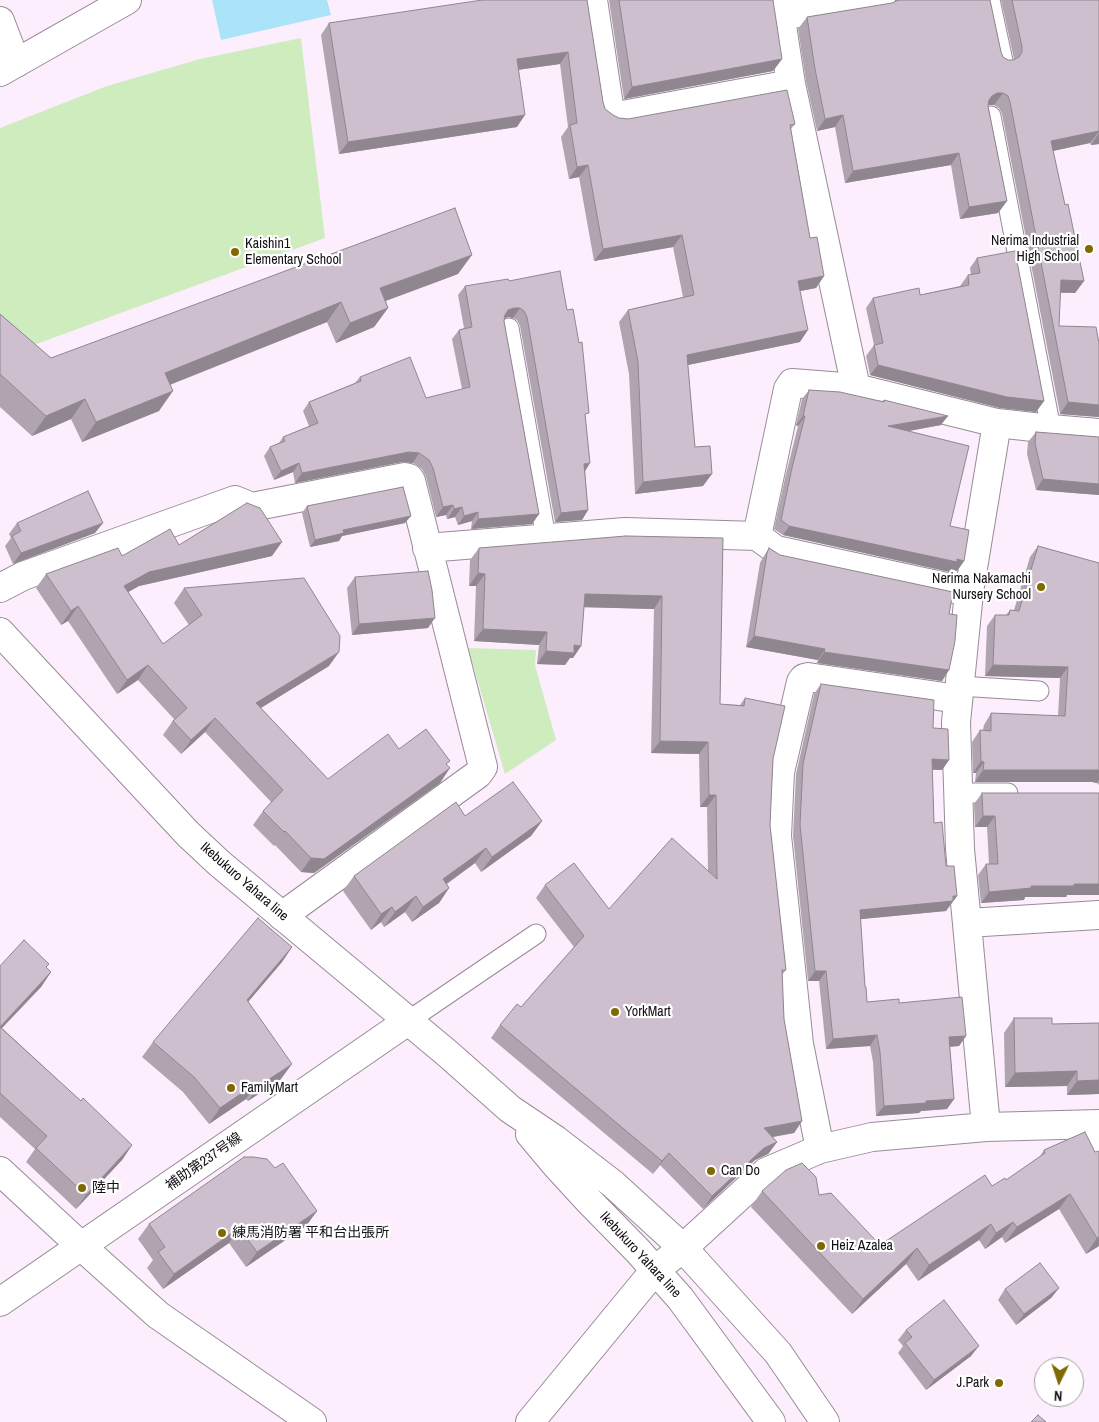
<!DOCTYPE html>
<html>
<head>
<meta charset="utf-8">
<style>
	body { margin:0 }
	#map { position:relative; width:1099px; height:1422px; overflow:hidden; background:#fdeefd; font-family:"Archivo Narrow",sans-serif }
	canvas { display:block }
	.north { position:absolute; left:1034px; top:1357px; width:50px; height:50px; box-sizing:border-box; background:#fff; border:1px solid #a19fa1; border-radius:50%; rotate:184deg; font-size:14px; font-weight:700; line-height:20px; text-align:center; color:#130f14 }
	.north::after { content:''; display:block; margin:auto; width:18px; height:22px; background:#806900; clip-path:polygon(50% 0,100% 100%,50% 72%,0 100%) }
</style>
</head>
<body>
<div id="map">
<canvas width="1099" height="1422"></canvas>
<div class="north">N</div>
</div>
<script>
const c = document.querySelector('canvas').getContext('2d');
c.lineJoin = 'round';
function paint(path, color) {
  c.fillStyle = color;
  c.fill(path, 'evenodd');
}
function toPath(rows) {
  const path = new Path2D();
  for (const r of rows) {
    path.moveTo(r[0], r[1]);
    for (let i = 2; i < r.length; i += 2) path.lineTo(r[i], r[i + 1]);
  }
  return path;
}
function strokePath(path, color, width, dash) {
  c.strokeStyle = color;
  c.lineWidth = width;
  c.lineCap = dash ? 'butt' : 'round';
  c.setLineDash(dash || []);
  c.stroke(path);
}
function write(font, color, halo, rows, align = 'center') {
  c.font = font + ' "Archivo Narrow","Noto Sans JP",sans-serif';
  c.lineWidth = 4.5;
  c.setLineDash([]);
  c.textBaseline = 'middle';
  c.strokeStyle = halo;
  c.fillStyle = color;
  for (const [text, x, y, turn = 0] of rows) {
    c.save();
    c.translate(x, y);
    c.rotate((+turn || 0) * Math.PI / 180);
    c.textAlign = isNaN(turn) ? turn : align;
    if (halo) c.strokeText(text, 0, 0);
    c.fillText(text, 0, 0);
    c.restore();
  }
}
paint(toPath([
	[301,38,325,238,31,346,0,321,0,128,107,86,200,59],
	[468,648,536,650,535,665,556,740,505,774]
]), '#cfecbf');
paint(toPath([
	[212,0,327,0,331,15,221,40]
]), '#abe4f8');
const lane = toPath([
	[990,0,1003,61],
	[991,116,1051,429],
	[509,328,546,538],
	[959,686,1039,691],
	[959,793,1008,793],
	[408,1021,536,934]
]);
const street = toPath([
	[593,0,610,112,613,114,617,116,791,84],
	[778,0,791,84,856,388],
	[780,16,881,0],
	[0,21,16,63],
	[757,536,788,389,792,383,856,388,997,423,1051,429,1099,433],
	[427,548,625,532,757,536,776,550,969,592],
	[0,588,23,576,235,500,252,507,405,477,409,478,411,481,483,767,478,774,282,916],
	[967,923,1099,915],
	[1091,1125,1095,1143,1099,1154],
	[986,1127,960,849,956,722,969,592,997,423],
	[820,1149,799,1044,777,836,780,772,801,682,804,678,808,677,958,699],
	[0,1171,81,1246,158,1315,312,1422],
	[530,1422,655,1270,683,1248,766,1172,820,1149,872,1137,986,1127,1099,1124]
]);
const secondary = toPath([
	[0,72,127,0],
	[0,632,188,834,219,863,448,1054,510,1109,556,1140,613,1184,683,1248,778,1353,825,1422],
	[530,1134,556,1165,589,1201,637,1250,680,1298,771,1422],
	[0,1302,408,1021]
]);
strokePath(lane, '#988b99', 21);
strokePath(street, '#988b99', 30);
strokePath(secondary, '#988b99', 30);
strokePath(lane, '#fff', 19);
strokePath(street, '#fff', 28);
strokePath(secondary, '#fff', 28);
paint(toPath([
	[587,0,603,102,605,109,613,115,619,118,628,119,795,124,791,129,810,238,824,276,816,288,800,291,800,342,688,365,695,447,703,486,635,494,629,374,619,322,628,310,683,297,673,247,594,261,579,177,569,179,561,137,568,127,560,64,518,70,517,127,339,154,321,35,329,23],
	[609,0,667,0,782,59,773,71,624,99],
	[896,0,990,0,1001,52,1003,57,1008,60,1014,60,1014,59,1001,0,1099,0,1099,144,1091,145,1090,143,1053,151,1065,205,1084,281,1075,293,1060,293,1059,326,1099,417,1060,414,1002,114,999,108,994,105,988,105,1007,201,998,213,960,219,951,165,845,183,835,127,817,131,806,81,798,29,807,17,892,3,896,2],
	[977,258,1044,401,1036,412,1000,408,870,375,866,356,874,345,866,308,873,298,920,295,960,286,968,275,971,275,970,268],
	[458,274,386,301,388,308,374,327,336,343,327,322,170,385,159,411,82,442,71,419,32,436,0,407,0,314,51,358],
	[509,281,586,418,585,471,588,510,582,520,555,522,520,326,517,320,513,318,508,317,505,318,504,321,539,514,532,524,471,529,472,521,458,525,455,517,447,519,446,515,436,517,426,477,422,469,413,463,402,462,295,483,293,472,274,480,264,456,270,447,279,443,283,437,309,426,303,411,309,402,355,383,360,377,426,398,462,389,452,339,459,330,464,328,458,295,465,286],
	[809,390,882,401,884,400,941,425,909,431,950,526,964,561,957,571,951,569,950,572,783,535,774,529,785,478,798,426,796,425,802,399],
	[1036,432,1099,437,1099,495,1036,490,1027,454,1028,442],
	[307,506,405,523,342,536,339,541,310,547,302,513],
	[17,523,95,533,13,564,5,546,11,538,9,534],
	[723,538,720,704,740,705,745,698,773,759,770,825,786,970,782,975,784,1019,802,1121,794,1133,773,1137,777,1142,768,1154,755,1160,703,1209,660,1165,653,1174,491,1038,500,1025,521,1007,574,947,536,898,545,885,609,909,708,871,707,807,700,807,699,754,651,753,654,609,584,607,581,646,573,658,570,658,565,665,537,664,539,645,474,641,476,586,469,586,470,560,479,548],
	[179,545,272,556,139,586,128,592,163,644,189,625,174,603,184,588,329,666,261,708,328,779,399,749,447,765,440,783,314,873,301,872,275,845,274,846,253,825,263,811,271,802,205,732,181,754,163,735,174,719,138,680,117,694,68,621,61,625,36,588,46,574,122,556],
	[1038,546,1099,563,1099,785,1097,783,1092,782,975,782,976,773,973,773,972,742,980,730,983,730,984,725,991,713,1058,716,1060,678,985,676,987,626,995,615,1006,615,1010,610,1014,610,1030,557],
	[769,548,780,555,949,614,949,670,942,681,817,663,818,660,746,647,760,563,762,559],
	[355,577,428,628,352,635,347,588],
	[821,684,933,728,949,760,942,770,932,770,934,823,946,866,957,896,946,911,860,919,865,987,867,1002,899,1003,966,1036,959,1046,950,1047,954,1099,947,1109,921,1111,919,1113,876,1116,873,1062,870,1046,826,1049,819,981,808,981,793,836,796,774,814,694],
	[982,793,1067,895,1066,897,1025,897,1024,900,981,903,978,875,986,864,989,864,987,827,975,827,974,804],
	[465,816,542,821,531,836,481,872,475,863,447,884,449,888,439,903,412,922,405,912,384,927,381,922,371,930,343,891,354,876],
	[292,947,282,962,248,1002,281,1079,248,1101,246,1099,209,1124,183,1092,142,1057,153,1042],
	[0,966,47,968,51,972,41,987,2,1028,81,1101,132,1145,122,1160,76,1209,26,1162,35,1149,0,1117],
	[1014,1018,1052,1024,1099,1023,1099,1094,1067,1095,1067,1086,1005,1087,1004,1033],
	[1085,1132,1099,1246,1086,1254,1059,1209,1005,1243,1002,1237,985,1249,979,1240,918,1281,906,1264,852,1314,751,1207,762,1191,819,1195,880,1245,992,1186,1006,1180,1039,1158,1044,1150],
	[275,1168,317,1211,306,1226,246,1267,229,1243,163,1289,147,1268,153,1260,138,1239,149,1224],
	[1059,1288,1051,1298,1016,1325,998,1300,1005,1289],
	[906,1330,971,1356,926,1390,898,1353,903,1346,898,1340]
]), '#b0a4b0');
paint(toPath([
	[568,52,560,64,508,71,517,59],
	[782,59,773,71,624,99,632,87],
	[997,93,1003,93,994,105,988,105,983,108,992,96],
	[525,115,517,127,339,154,348,142],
	[843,115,835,127,817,131,825,119],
	[1099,131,1090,143,1043,153,1051,141],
	[1099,133,1099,144,1091,145],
	[959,153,951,165,845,183,853,171],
	[588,165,579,177,569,179,577,167],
	[1007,201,998,213,960,219,969,207],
	[682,235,673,247,594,261,603,249],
	[472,255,458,274,366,308,380,288],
	[824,276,816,288,790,293,798,281],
	[1061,280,1084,281,1075,293,1052,292],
	[341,302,327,322,151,392,165,373],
	[388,308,374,327,336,343,350,323],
	[514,308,520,308,513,318,508,317,501,320,508,310],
	[808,330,800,342,678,367,687,355],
	[878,365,1044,401,1036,412,1000,408,870,375],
	[173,391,159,411,82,442,96,422],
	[85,399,71,419,32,436,46,416],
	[1068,402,1099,405,1099,417,1060,414],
	[803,416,805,416,798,426,796,425],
	[948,416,941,425,881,436,888,426],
	[409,452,419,453,413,463,402,462,295,483,302,473],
	[299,463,293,472,274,480,281,471],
	[590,463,584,473,584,464],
	[712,474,703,486,635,494,643,482],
	[1043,479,1099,484,1099,495,1036,490],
	[453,505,446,515,436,517,443,507],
	[462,507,455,517,447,519,454,509],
	[588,510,582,520,555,522,561,513],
	[478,512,472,521,458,525,464,516],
	[539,514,532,524,471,529,478,519],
	[411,516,405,523,342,536,339,541,310,547,315,540,343,530],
	[103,523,95,533,13,564,21,553],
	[789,526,964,561,957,571,951,569,950,572,783,535],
	[282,542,272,556,139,586,114,600,124,586,149,572],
	[478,573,485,574,476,586,469,586],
	[585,594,662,596,654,609,576,607],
	[78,606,68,621,61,625,71,611],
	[435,618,428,628,352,635,359,624],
	[483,629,547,632,539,645,474,641],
	[754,636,825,649,818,660,746,647],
	[574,645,581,646,573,658,570,658,565,665,537,664,546,651],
	[339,652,329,666,246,717,256,703],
	[824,652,949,670,942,681,817,663],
	[148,665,138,680,117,694,127,680],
	[993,665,1068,667,1060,678,985,676],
	[215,718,205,732,181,754,191,740],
	[660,741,708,742,699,754,651,753],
	[932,759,949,760,942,770,925,769],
	[981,761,984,762,976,773,973,773],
	[450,768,440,783,314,873,301,872,311,858],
	[983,770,1099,770,1099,780,1097,783,1092,782,975,782],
	[709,795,716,795,707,807,700,807],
	[983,816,995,816,987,827,975,827],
	[542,821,531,836,481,872,492,857],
	[486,848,475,863,432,894,443,879],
	[1074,884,1099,884,1099,895,1067,895,1066,897,1025,897,1024,900,981,903,989,892,1031,886],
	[449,888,439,903,412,922,423,907],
	[416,896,405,912,384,927,395,912],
	[953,896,957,896,946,911,852,920,860,910],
	[392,907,381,922,371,930,381,914],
	[292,947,282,962,236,1016,247,1000],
	[815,971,826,971,819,981,808,981],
	[51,972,41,987,0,1030,0,1027],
	[877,1035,870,1046,826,1049,833,1039],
	[966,1036,959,1046,942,1047,949,1037],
	[292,1064,281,1079,248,1101,259,1086],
	[1077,1071,1067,1086,1005,1087,1015,1073],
	[1099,1080,1099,1094,1067,1095,1077,1081],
	[257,1083,246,1099,209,1124,220,1108],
	[954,1099,947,1109,921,1111,919,1113,876,1116,884,1106,926,1101],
	[802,1121,794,1133,755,1140,764,1128],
	[777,1142,768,1154,755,1160,703,1209,712,1196,764,1148],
	[132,1145,122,1160,76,1209,86,1195],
	[669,1153,660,1165,653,1174,662,1161],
	[1070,1194,1059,1209,1005,1243,1017,1227],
	[317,1211,306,1226,246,1267,257,1252],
	[1013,1222,1002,1237,985,1249,996,1233],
	[991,1224,979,1240,918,1281,929,1265],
	[239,1228,229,1243,163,1289,174,1274],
	[1099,1237,1099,1246,1086,1254,1097,1238],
	[917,1248,906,1264,852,1314,863,1299],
	[1059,1288,1051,1298,1016,1325,1024,1314],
	[979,1346,971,1356,926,1390,934,1380]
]), '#908690');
const building = toPath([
	[482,0,587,0,603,102,605,109,613,115,619,118,628,119,787,90,795,124,790,125,810,238,817,237,824,276,798,281,808,330,687,355,695,447,710,446,712,474,643,482,638,362,628,310,694,295,682,235,603,249,588,165,577,167,570,125,577,123,568,52,517,59,525,115,348,142,329,23,482,0],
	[619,0,773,0,782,59,632,87,619,0],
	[899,0,990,0,1001,52,1003,57,1008,60,1013,60,1019,57,1022,52,1022,47,1012,0,1099,0,1099,133,1099,131,1051,141,1065,205,1068,204,1084,281,1061,280,1059,326,1096,327,1099,343,1099,405,1068,402,1010,102,1008,96,1003,93,997,93,992,96,989,100,988,106,1007,201,969,207,959,153,853,171,843,115,825,119,815,69,807,17,892,3,899,0],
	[455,208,472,255,380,288,388,308,350,323,341,302,165,373,173,391,96,422,85,399,46,416,0,374,0,314,51,358,455,208],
	[1015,251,1044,401,1007,397,878,365,874,345,883,343,873,298,919,288,920,295,969,285,968,275,980,273,977,258,1015,251],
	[560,271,567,310,573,309,579,343,582,342,589,413,585,414,590,463,584,464,588,510,561,513,527,317,524,311,520,308,514,308,508,310,505,315,504,321,539,514,478,519,478,512,464,516,462,507,454,509,453,505,443,507,433,468,429,460,419,453,409,452,302,473,299,463,281,471,270,447,285,441,283,437,318,423,309,402,361,381,360,377,410,357,426,398,470,387,459,330,472,327,465,286,508,279,509,281,560,271],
	[809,390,840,392,884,402,884,400,948,416,888,426,969,446,950,526,969,530,964,561,957,559,957,562,789,526,781,520,792,468,805,416,803,416,809,390],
	[1036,432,1099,437,1099,484,1043,479,1035,443,1036,432],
	[403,487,411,516,343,530,344,533,315,540,307,506,403,487],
	[88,491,103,523,21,553,12,536,21,531,17,523,88,491],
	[247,503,260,508,282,542,149,572,124,586,163,644,202,615,184,588,304,578,340,636,339,652,256,703,328,779,388,734,399,749,426,729,450,761,446,764,450,768,324,859,311,858,285,831,284,832,263,811,283,790,215,718,191,740,173,721,187,708,148,665,127,680,78,606,71,611,46,574,118,548,122,556,170,529,179,545,247,503],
	[626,536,723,538,720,704,744,706,745,698,785,706,773,759,770,825,786,970,782,970,784,1019,802,1121,764,1128,777,1142,764,1148,712,1196,669,1153,662,1161,500,1025,517,1004,521,1007,584,936,545,885,574,863,609,909,672,838,717,879,716,795,709,795,708,742,660,741,662,596,585,594,581,646,574,645,574,653,546,651,547,632,483,629,485,574,478,573,479,548,626,536],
	[1038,546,1099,563,1099,770,983,770,984,762,981,761,980,730,991,731,991,713,1065,716,1068,667,993,665,995,615,1009,615,1010,610,1019,611,1038,546],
	[769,548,780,555,953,592,949,614,957,615,955,641,949,670,824,652,825,649,754,636,767,553,769,548],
	[428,571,432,590,435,618,359,624,355,577,428,571],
	[821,684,934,700,933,728,948,729,949,760,932,759,934,823,942,822,946,866,954,866,957,896,953,896,953,901,860,910,865,987,866,987,867,1002,899,999,899,1003,962,997,966,1036,949,1037,954,1099,926,1101,926,1103,884,1106,880,1052,877,1035,833,1039,826,971,815,971,800,825,803,764,821,684],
	[513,782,542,821,492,857,486,848,443,879,449,888,423,907,416,896,395,912,392,907,381,914,354,876,456,802,465,816,513,782],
	[982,793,1099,793,1099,884,1074,884,1074,886,1031,886,1031,888,989,892,986,864,998,864,995,816,983,816,982,793],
	[258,918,292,947,247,1000,292,1064,259,1086,257,1083,220,1108,194,1077,153,1042,258,918],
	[24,940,49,964,46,967,51,972,0,1027,0,966,24,940],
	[1014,1018,1052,1018,1052,1024,1099,1023,1099,1080,1077,1081,1077,1071,1015,1073,1014,1018],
	[0,1027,81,1101,83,1098,132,1145,86,1195,36,1148,47,1136,0,1093,0,1027],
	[1085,1132,1095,1152,1099,1151,1099,1237,1097,1238,1070,1194,1017,1227,1013,1222,996,1233,991,1224,929,1265,917,1248,863,1299,762,1191,786,1170,802,1163,816,1177,819,1195,831,1193,880,1245,985,1175,992,1186,1005,1178,1006,1180,1045,1153,1044,1150,1085,1132],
	[244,1157,253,1157,267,1159,275,1168,283,1163,317,1211,257,1252,239,1228,174,1274,158,1252,165,1247,149,1224,244,1157],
	[1040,1263,1059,1288,1024,1314,1005,1289,1040,1263],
	[944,1300,979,1346,934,1380,905,1343,912,1337,906,1330,944,1300],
	[1038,1415,1046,1422,1031,1422,1038,1415]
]);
paint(building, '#cdbfcd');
strokePath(building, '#908690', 1);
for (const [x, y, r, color] of [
	[1089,249,5,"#806900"],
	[235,252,5,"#806900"],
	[1041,587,5,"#806900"],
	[615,1012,5,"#806900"],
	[231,1088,5,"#806900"],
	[711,1171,5,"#806900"],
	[82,1188,5,"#806900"],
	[222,1233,5,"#806900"],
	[821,1246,5,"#806900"],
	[999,1383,5,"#806900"]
]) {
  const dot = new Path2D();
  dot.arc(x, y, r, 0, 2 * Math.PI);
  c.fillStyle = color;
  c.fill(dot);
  strokePath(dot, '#fff', 2);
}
write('14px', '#130f14', '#fff', [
	["Nerima Industrial",1079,241,"right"],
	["High School",1079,257,"right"],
	["Kaishin1",245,244],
	["Elementary School",245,260],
	["Nerima Nakamachi",1031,579,"right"],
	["Nursery School",1031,595,"right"],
	["YorkMart",625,1012],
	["FamilyMart",241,1088],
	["Can Do",721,1171],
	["陸中",92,1188],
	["練馬消防署 平和台出張所",232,1233],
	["Heiz Azalea",831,1246],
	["J.Park",989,1383,"right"]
], 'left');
write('14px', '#130f14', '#fff', [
	["Ikebukuro Yahara line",244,882,41],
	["補助第237号線",204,1162,-35],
	["Ikebukuro Yahara line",640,1255,47]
]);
</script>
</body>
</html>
